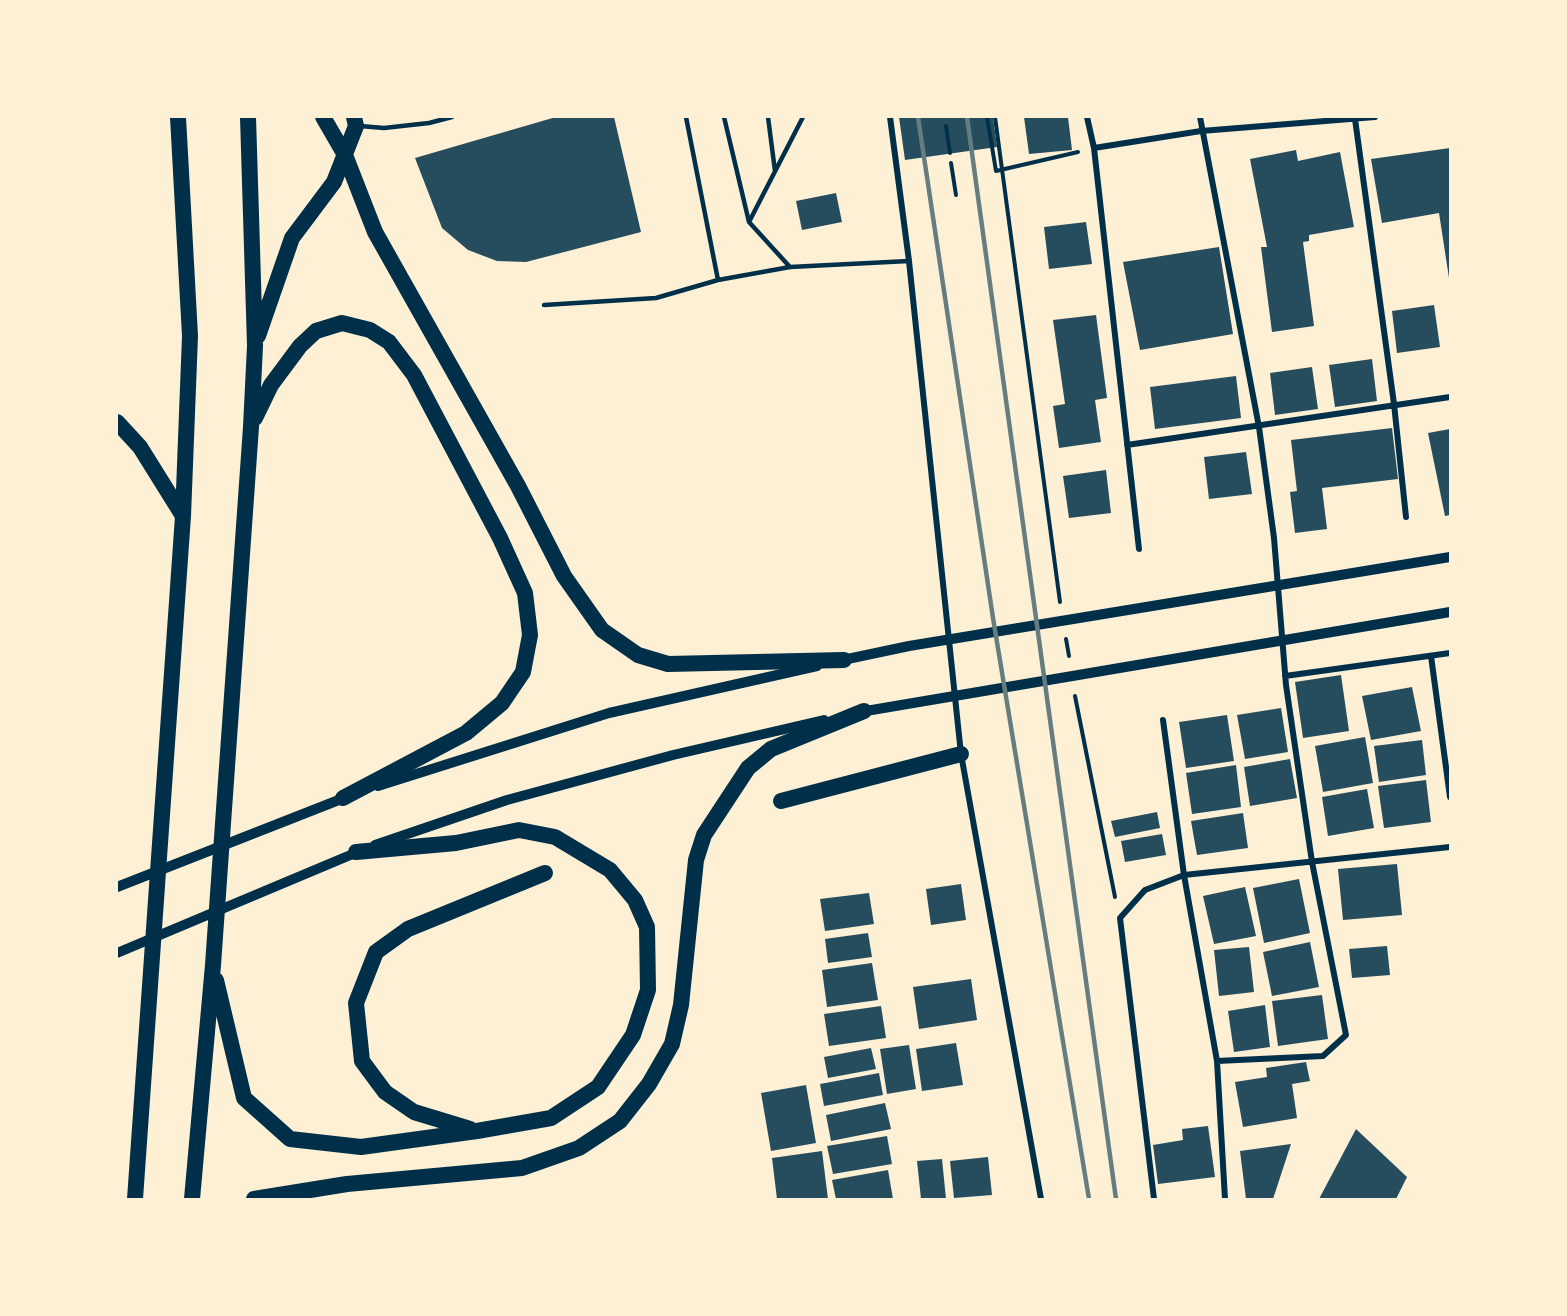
<!DOCTYPE html>
<html>
<head>
<meta charset="utf-8">
<style>
	body { margin:0 }
	#map { position:relative; width:1567px; height:1316px; overflow:hidden; background:#fdf0d5; font-family:"Archivo Narrow",sans-serif }
	canvas { display:block }
	.frame { position:absolute; inset:0; border:118px solid #fdf0d5; pointer-events:none }
</style>
</head>
<body>
<div id="map">
<canvas width="1567" height="1316"></canvas>
<div class="frame"></div>
</div>
<script>
const c = document.querySelector('canvas').getContext('2d');
c.lineJoin = 'round';
function paint(path, color) {
  c.fillStyle = color;
  c.fill(path, 'evenodd');
}
function toPath(rows) {
  const path = new Path2D();
  for (const r of rows) {
    path.moveTo(r[0], r[1]);
    for (let i = 2; i < r.length; i += 2) path.lineTo(r[i], r[i + 1]);
  }
  return path;
}
function strokePath(path, color, width, dash) {
  c.strokeStyle = color;
  c.lineWidth = width;
  c.lineCap = dash ? 'butt' : 'round';
  c.setLineDash(dash || []);
  c.stroke(path);
}
paint(toPath([
	[556,117,614,117,641,232,526,262,497,261,468,250,442,228,415,158],
	[899,117,993,117,997,147,905,160],
	[1024,117,1068,117,1072,150,1029,154],
	[1450,148,1450,278,1449,278,1439,213,1382,223,1371,159],
	[1296,150,1298,161,1340,152,1354,227,1309,235,1309,241,1303,242,1314,326,1272,332,1261,247,1267,247,1250,159],
	[836,193,842,222,802,230,796,201],
	[1086,222,1092,264,1049,269,1044,227],
	[1219,247,1233,334,1140,350,1123,262],
	[1434,305,1440,347,1397,353,1392,311],
	[1096,315,1107,398,1095,400,1101,442,1059,448,1053,406,1065,404,1053,320],
	[1372,359,1377,401,1335,407,1329,365],
	[1312,367,1318,409,1275,415,1270,373],
	[1236,376,1241,418,1155,429,1150,387],
	[1392,428,1398,479,1322,488,1327,529,1295,533,1290,492,1297,491,1291,440],
	[1450,429,1450,515,1445,516,1428,433],
	[1246,452,1252,494,1209,499,1204,457],
	[1106,470,1111,513,1069,518,1063,476],
	[1341,675,1349,731,1303,738,1295,682],
	[1412,687,1421,731,1371,740,1362,696],
	[1281,708,1288,752,1245,759,1237,715],
	[1227,715,1234,761,1186,768,1179,722],
	[1365,737,1373,783,1323,792,1315,746],
	[1422,740,1426,775,1379,782,1374,746],
	[1290,759,1297,798,1250,806,1244,767],
	[1236,765,1241,807,1192,814,1186,773],
	[1426,780,1431,822,1384,828,1378,786],
	[1367,789,1374,828,1328,836,1322,797],
	[1157,812,1160,828,1115,837,1111,821],
	[1243,813,1248,848,1197,855,1191,821],
	[1162,834,1166,855,1125,862,1121,841],
	[1397,864,1402,915,1343,920,1338,869],
	[1299,879,1310,933,1264,943,1253,888],
	[961,884,966,920,931,925,926,889],
	[1245,887,1256,936,1214,944,1203,896],
	[869,893,874,924,825,931,820,899],
	[868,933,872,957,828,963,825,939],
	[1310,942,1319,987,1272,996,1263,952],
	[1387,946,1390,975,1352,978,1349,949],
	[1249,947,1254,992,1219,996,1214,950],
	[872,963,878,1000,827,1007,822,970],
	[971,979,977,1020,919,1029,913,987],
	[1322,995,1328,1039,1278,1046,1272,1001],
	[1265,1005,1270,1047,1234,1052,1228,1011],
	[881,1006,886,1038,829,1046,824,1014],
	[956,1043,963,1085,922,1091,916,1049],
	[909,1045,916,1089,887,1094,880,1049],
	[871,1048,876,1069,828,1078,824,1057],
	[1306,1062,1310,1081,1292,1084,1297,1118,1243,1127,1235,1082,1267,1077,1266,1068],
	[879,1073,883,1095,824,1106,820,1084],
	[806,1085,816,1143,771,1151,761,1093],
	[885,1103,891,1129,831,1141,826,1115],
	[1208,1126,1215,1177,1158,1184,1153,1145,1183,1140,1182,1129],
	[1356,1129,1407,1177,1396,1199,1319,1199],
	[887,1136,892,1164,833,1174,827,1146],
	[1291,1144,1273,1199,1246,1199,1240,1151],
	[822,1151,828,1199,777,1199,772,1158],
	[988,1157,992,1195,954,1198,950,1161],
	[942,1159,946,1199,921,1199,917,1161],
	[888,1170,893,1199,836,1199,832,1180]
]), '#264d5e');
strokePath(toPath([
	[987,117,996,171,1078,152],
	[995,117,1060,602],
	[946,126,950,153],
	[951,163,956,195],
	[1066,639,1069,656],
	[1075,696,1115,897]
]), '#003049', 4);
strokePath(toPath([
	[686,117,718,280,790,267,909,261],
	[724,117,749,222,790,267],
	[768,117,775,171],
	[360,126,384,128,429,123,452,117],
	[749,222,803,117],
	[544,305,656,298,718,280]
]), '#003049', 4.5);
strokePath(toPath([
	[890,117,909,261,961,754,1041,1199],
	[1087,117,1094,148,1139,549],
	[1200,117,1259,427,1274,538,1286,685,1312,862,1346,1035,1323,1056,1217,1061],
	[1355,119,1394,404,1406,517],
	[1094,148,1201,131,1375,117],
	[1127,445,1450,397],
	[1431,656,1450,797],
	[1285,676,1450,653],
	[1163,720,1184,875,1217,1061,1225,1199],
	[1154,1199,1120,918,1145,890,1184,875,1450,847]
]), '#003049', 6);
strokePath(toPath([
	[838,661,909,646,1450,557],
	[860,712,1450,612],
	[378,786,609,713,817,666],
	[375,845,507,800,673,755,824,720],
	[117,887,349,796],
	[117,953,360,851]
]), '#003049', 10);
strokePath(toPath([
	[323,117,345,155,375,232,518,486,564,576,602,630,638,655,668,664,844,660],
	[258,336,292,238,334,182,356,126,354,117],
	[255,418,271,385,300,346,316,331,342,323,370,330,389,342,414,375,500,538,525,593,530,635,523,672,502,703,466,733,343,798],
	[117,422,140,447,183,516],
	[781,801,961,754],
	[216,980,244,1098,290,1139,361,1147,477,1131,551,1118,598,1087,633,1035,648,990,647,927,635,900,610,870,555,837,519,830,456,843,356,852],
	[470,1129,414,1112,385,1092,362,1061,356,1003,376,952,408,929,545,873],
	[135,1199,183,516,190,336,178,117],
	[192,1199,213,965,251,427,255,346,248,117],
	[254,1199,347,1184,522,1168,579,1148,620,1121,649,1084,672,1044,681,1005,696,860,704,835,748,768,771,749,864,711]
]), '#003049', 16);
strokePath(toPath([
	[918,117,993,618,1089,1199],
	[967,117,1116,1199]
]), '#657d81', 4.5);
</script>
</body>
</html>
